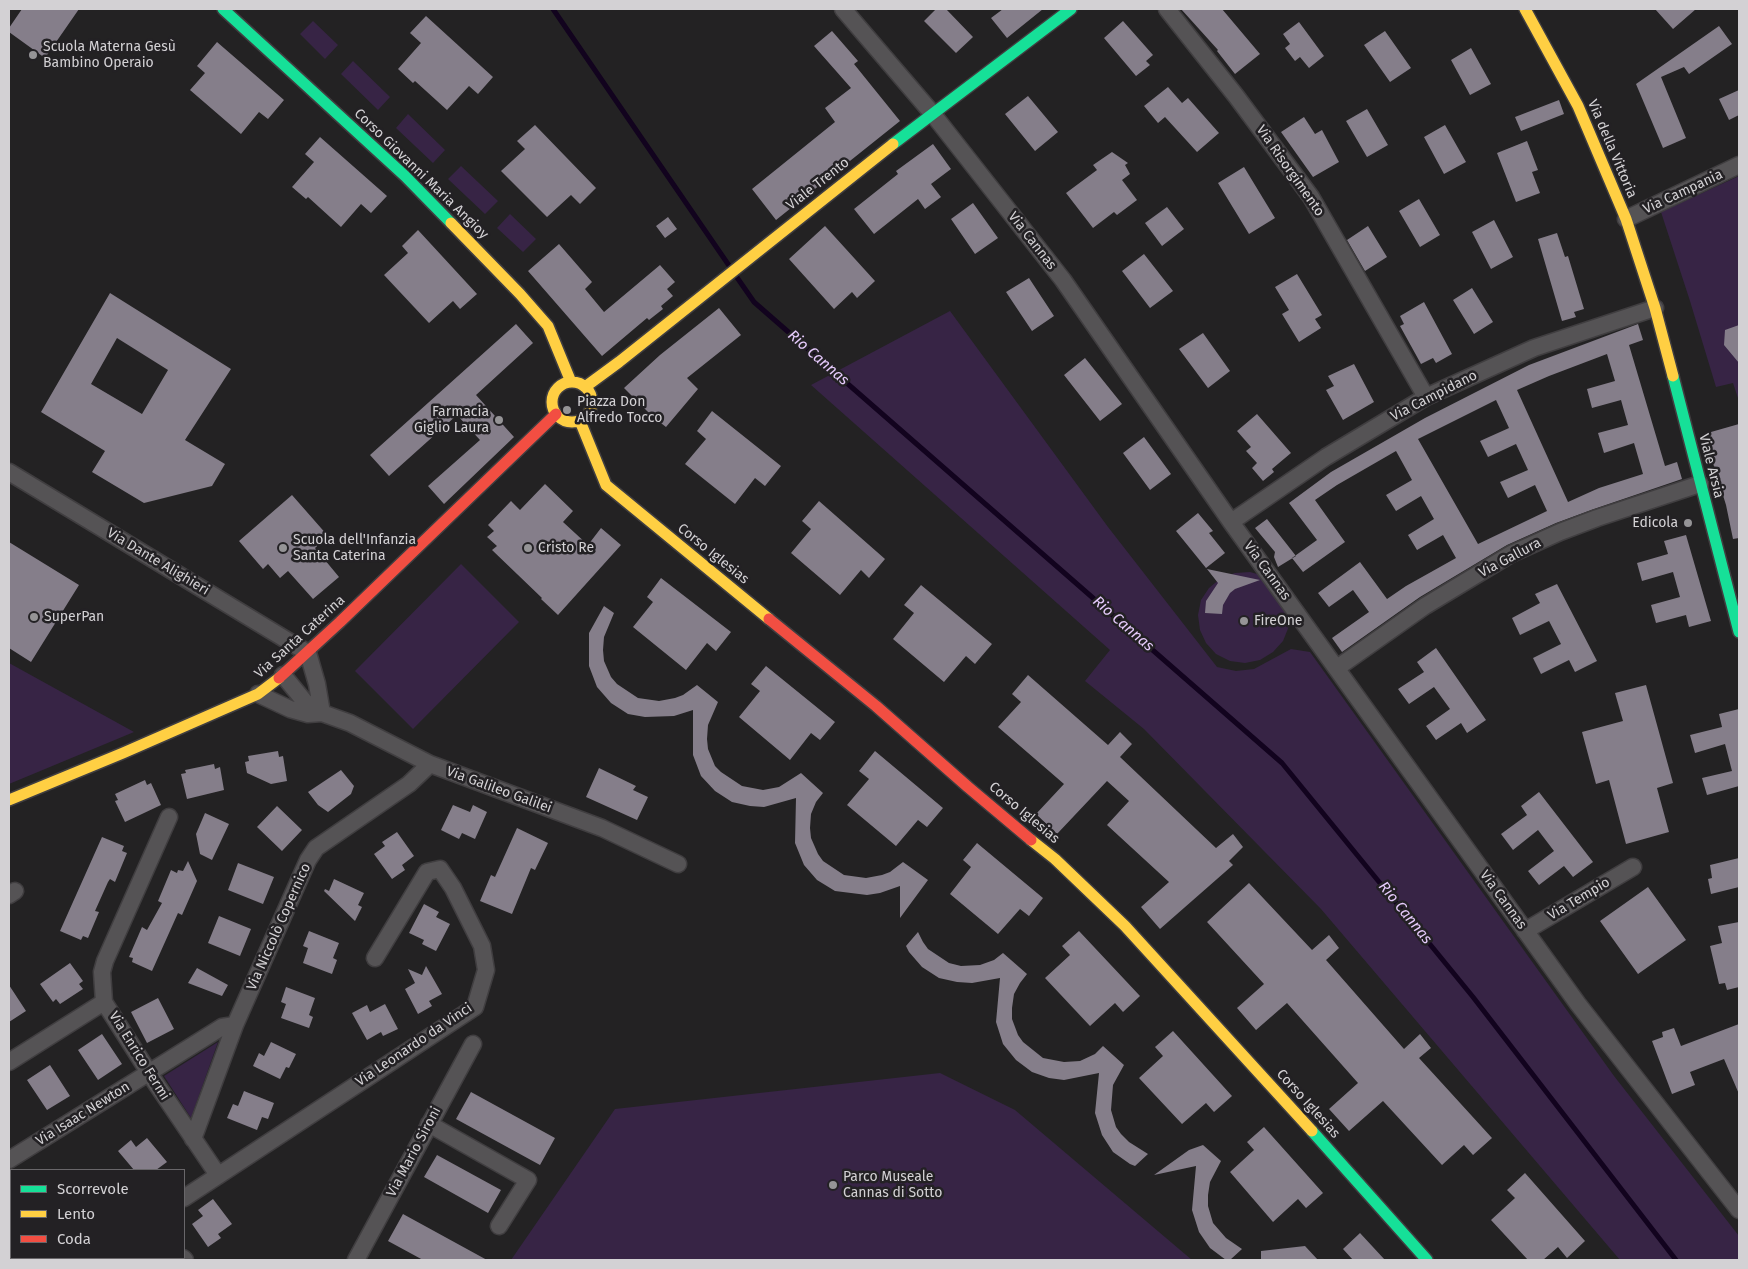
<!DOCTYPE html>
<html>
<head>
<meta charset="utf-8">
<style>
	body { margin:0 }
	#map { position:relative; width:1748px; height:1269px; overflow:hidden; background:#232223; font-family:"Fira Sans",sans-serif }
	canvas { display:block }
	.frame { position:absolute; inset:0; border:10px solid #d3d1d4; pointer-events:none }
	.legend { position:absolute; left:10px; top:1169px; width:175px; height:90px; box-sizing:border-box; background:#232124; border:1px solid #69676a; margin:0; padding:6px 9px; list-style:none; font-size:15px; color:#d3d1d4 }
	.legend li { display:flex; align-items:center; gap:10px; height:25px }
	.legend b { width:25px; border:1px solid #69676a }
</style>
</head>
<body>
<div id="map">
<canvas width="1748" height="1269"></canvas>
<div class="frame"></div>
<ul class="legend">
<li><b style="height:6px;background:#16e098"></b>Scorrevole</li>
<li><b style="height:6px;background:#ffcf43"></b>Lento</li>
<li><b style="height:6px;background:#f24e42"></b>Coda</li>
</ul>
</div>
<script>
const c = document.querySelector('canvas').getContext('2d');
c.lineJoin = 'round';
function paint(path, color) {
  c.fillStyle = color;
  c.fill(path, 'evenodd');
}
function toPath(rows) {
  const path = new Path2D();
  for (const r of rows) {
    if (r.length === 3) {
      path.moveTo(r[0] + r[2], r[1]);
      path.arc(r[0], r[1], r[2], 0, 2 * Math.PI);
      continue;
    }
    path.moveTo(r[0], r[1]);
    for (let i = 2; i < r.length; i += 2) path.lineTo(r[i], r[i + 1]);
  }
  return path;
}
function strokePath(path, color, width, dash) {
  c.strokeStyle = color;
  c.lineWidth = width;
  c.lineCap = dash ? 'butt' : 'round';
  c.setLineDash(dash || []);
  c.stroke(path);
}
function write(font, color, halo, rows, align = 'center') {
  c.font = font + ' "Fira Sans",sans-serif';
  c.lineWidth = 5;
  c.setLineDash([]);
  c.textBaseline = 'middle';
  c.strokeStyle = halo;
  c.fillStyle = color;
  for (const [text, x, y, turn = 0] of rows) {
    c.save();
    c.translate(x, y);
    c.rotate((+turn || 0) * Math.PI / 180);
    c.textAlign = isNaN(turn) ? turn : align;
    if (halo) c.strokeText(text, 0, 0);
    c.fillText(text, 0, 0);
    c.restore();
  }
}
paint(toPath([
	[313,21,338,45,325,59,300,34],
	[353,61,390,97,378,110,341,74],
	[408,114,445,150,433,163,396,128],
	[461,166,498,201,485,214,448,179],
	[1739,176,1739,401,1733,383,1716,387,1690,301,1661,212],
	[510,214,536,239,523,252,497,228],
	[950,311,1108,527,1217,667,1236,671,1254,669,1291,649,1310,652,1614,1076,1739,1236,1739,1260,1620,1260,1321,909,1144,729,1085,681,1110,650,811,385],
	[461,564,519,622,413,729,355,671],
	[1250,572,1264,576,1289,611,1289,626,1283,641,1273,652,1260,660,1245,663,1230,661,1216,654,1206,643,1200,630,1198,615,1201,600,1209,588,1221,578,1235,573],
	[9,663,134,732,9,784],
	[218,1042,191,1118,164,1076],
	[940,1073,1015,1110,1192,1260,511,1260,615,1109]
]), '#372445');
strokePath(toPath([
	[553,9,730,267],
	[736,276,754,302,1282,763,1473,997,1676,1260]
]), '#12031e', 5);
paint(toPath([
	[22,9,79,9,45,58,9,32,9,28],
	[936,9,946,9,973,37,956,53,924,21],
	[1003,9,1043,9,1007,38,991,18],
	[1181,9,1222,9,1260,54,1235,74,1217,51,1218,50],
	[1655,9,1696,9,1673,29],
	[426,16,493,77,478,94,469,86,447,110,415,81,413,83,398,69,421,43,410,33],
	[1123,21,1153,55,1146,61,1150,65,1136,76,1104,38],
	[1299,22,1324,56,1309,68,1300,57,1295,61,1285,48,1290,44,1283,34],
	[1719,26,1732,44,1689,74,1684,67,1661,77,1686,138,1663,148,1636,84],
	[832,31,858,61,854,64,900,121,776,220,752,189,835,122,825,108,851,88,814,46],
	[1385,31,1411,68,1390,82,1364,45],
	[217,42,284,100,268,119,259,112,241,134,190,90,205,73,197,66],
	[1471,48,1491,84,1470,95,1451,60],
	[1168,87,1182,103,1188,98,1219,133,1197,152,1165,117,1158,123,1144,106],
	[1739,90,1739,115,1729,120,1719,99],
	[1028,96,1058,132,1035,151,1005,114],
	[1559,100,1564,114,1521,131,1515,117],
	[1367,109,1388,145,1367,157,1346,121],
	[1304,117,1315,134,1322,130,1339,162,1313,177,1281,132],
	[535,125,596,188,580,204,571,195,547,217,501,171,525,149,517,141],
	[1445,125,1466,162,1444,174,1424,137],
	[320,137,387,196,371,213,361,204,341,227,308,197,306,199,292,187,314,162,305,154],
	[1527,141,1538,170,1532,172,1540,193,1516,202,1497,153],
	[933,144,951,169,931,184,941,197,925,209,918,199,874,234,854,209,898,174,896,171],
	[1112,152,1128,163,1125,165,1130,174,1122,180,1137,200,1117,215,1114,212,1093,228,1066,193,1097,170,1093,165],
	[1244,167,1275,218,1249,234,1218,183],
	[1419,199,1440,235,1420,247,1399,211],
	[973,203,998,238,975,254,951,219],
	[1167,207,1184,229,1162,246,1145,223],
	[668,217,677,229,665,238,656,226],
	[1494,220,1513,257,1491,269,1472,232],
	[825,226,875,281,857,298,852,292,834,309,789,259],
	[1368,226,1387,257,1365,271,1347,240],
	[418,230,477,294,460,309,453,301,429,323,384,275,408,253,402,246],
	[1557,233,1565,257,1568,256,1584,309,1574,312,1576,317,1562,321,1538,239],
	[559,244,592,282,585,289,604,312,660,265,675,282,667,289,673,296,661,306,663,309,649,320,647,318,602,356,528,271],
	[1144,254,1173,291,1150,308,1122,271],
	[1297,274,1322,315,1315,319,1321,328,1299,342,1282,314,1289,310,1275,287],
	[1029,278,1054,316,1032,331,1006,292],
	[1472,288,1493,322,1474,334,1453,300],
	[110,293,231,369,185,440,225,464,212,486,144,503,92,472,105,451,41,412],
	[117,338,168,370,142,414,91,384],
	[1424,302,1452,354,1436,363,1433,358,1421,364,1400,326,1404,324,1400,316],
	[719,308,741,335,687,378,698,389,666,427,653,417,624,388,660,355],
	[516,324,533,343,476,395,514,437,444,504,428,486,480,440,457,415,389,476,370,455],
	[1638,324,1643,340,1629,345,1665,466,1677,462,1682,479,1594,509,1556,523,1507,545,1420,597,1342,652,1332,638,1369,612,1353,590,1329,607,1318,593,1360,562,1387,599,1406,586,1456,558,1443,535,1417,550,1408,535,1434,519,1421,496,1396,511,1386,495,1412,480,1396,451,1337,485,1315,500,1345,542,1303,572,1292,558,1317,540,1289,503,1331,472,1425,418,1529,365],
	[1607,354,1615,381,1587,389,1592,408,1621,400,1628,425,1598,433,1604,453,1634,443,1643,474,1599,488,1568,502,1517,390,1549,376],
	[1496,400,1509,428,1480,441,1488,457,1516,444,1528,470,1500,482,1508,498,1535,485,1547,511,1478,544,1418,439],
	[1739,325,1739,363,1724,345,1725,330],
	[1203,333,1230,371,1208,388,1179,349],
	[1085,358,1122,404,1100,421,1064,375],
	[1354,364,1374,402,1343,420,1326,390,1334,386,1328,376],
	[712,411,781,466,765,486,755,478,735,504,685,464,706,439,697,431],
	[1257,414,1291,453,1272,469,1274,472,1263,481,1252,468,1257,463,1246,451,1251,447,1237,431],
	[1739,424,1739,538,1733,539,1726,505,1704,434],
	[1144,437,1171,474,1150,490,1123,453],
	[545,484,573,511,563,522,588,545,601,528,621,545,558,615,541,599,542,598,492,550,497,546,487,537,494,531,488,525,511,501,520,510],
	[292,495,328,536,315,548,339,577,313,599,288,571,280,578,268,564,263,569,239,541],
	[819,501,885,559,869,578,861,570,840,595,791,553,811,529,802,521],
	[1198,513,1213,531,1209,533,1225,553,1206,568,1176,531],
	[1267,519,1296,556,1278,567,1274,557,1275,552,1255,528],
	[1686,535,1711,621,1689,627,1686,615,1656,623,1651,605,1680,597,1673,572,1642,581,1637,563,1668,554,1664,541],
	[9,542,79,585,31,662,9,648],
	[1207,569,1260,580,1235,589,1230,593,1223,605,1222,614,1205,613,1206,601,1218,583],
	[661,578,731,632,716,651,707,643,686,670,633,627,653,602,647,597],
	[1557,584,1597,661,1575,672,1569,660,1541,674,1533,658,1561,644,1549,621,1520,635,1512,618,1540,603,1535,594],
	[921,585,992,644,975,664,966,656,944,682,893,639,914,613,904,605],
	[604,606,614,613,604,637,603,650,604,661,611,677,617,684,638,698,659,701,675,698,683,695,697,685,718,702,708,725,707,739,708,749,715,766,721,772,742,786,763,790,779,787,801,773,823,793,816,802,811,814,810,828,811,838,818,854,823,861,844,875,866,878,882,875,890,872,903,862,928,880,900,918,900,886,880,893,867,895,835,891,817,880,804,865,795,843,796,798,764,807,750,806,732,802,715,791,701,776,693,755,693,710,674,716,645,717,628,714,611,703,597,687,589,666,589,633],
	[1436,648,1486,720,1467,733,1461,723,1436,740,1426,726,1450,709,1434,687,1409,704,1398,689,1424,672,1417,662],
	[766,666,835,722,820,740,811,733,790,760,739,717,760,691,751,684],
	[1028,675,1108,745,1120,732,1132,744,1120,757,1216,848,1233,834,1243,847,1229,861,1233,865,1160,929,1141,907,1169,882,1107,825,1129,801,1107,781,1057,834,1036,814,1064,784,998,727,1021,702,1012,694],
	[1646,685,1673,783,1657,788,1669,832,1626,844,1609,780,1596,784,1582,732,1623,721,1615,693],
	[1739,709,1739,786,1707,795,1702,778,1732,771,1725,744,1695,753,1690,735,1722,727,1719,714],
	[278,751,279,757,283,756,287,781,271,784,247,773,245,762,249,761,248,756],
	[875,751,943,808,927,827,918,820,896,846,847,805,869,779,859,771],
	[214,764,215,769,220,767,224,790,187,799,181,774,186,773,185,770],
	[599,768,636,786,633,790,648,797,637,820,586,797],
	[341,770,354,786,351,794,328,812,318,805,308,792],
	[145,780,147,785,151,783,161,805,125,822,115,801,118,800,115,794],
	[1539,792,1593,862,1573,877,1564,866,1539,885,1528,871,1554,851,1538,830,1513,850,1501,834,1527,815,1521,806],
	[453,805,470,812,473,805,487,812,475,839,462,833,459,839,441,830],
	[277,806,302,830,282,851,257,827],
	[205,813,229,824,212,860,200,854,196,834],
	[517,828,548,843,535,870,531,868,512,914,480,901,491,875,495,877],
	[397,832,414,856,402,865,405,870,392,879,374,854,385,846,382,842],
	[102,837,124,846,122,851,127,853,115,882,110,879,108,882,95,911,99,912,88,938,83,936,81,940,60,931],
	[977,843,1043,898,1029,916,1020,909,998,934,950,894,971,867,963,860],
	[1739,858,1739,887,1711,894,1708,879,1712,878,1710,865],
	[188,861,197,881,182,915,178,913,152,971,132,962,133,958,129,957,142,927,147,930,162,903,158,901,171,870,177,873,178,870,183,871],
	[238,863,274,877,263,904,228,890],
	[334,879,364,893,358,905,362,907,355,921,324,891,325,889,329,891],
	[1249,883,1312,950,1329,935,1339,948,1326,960,1404,1049,1420,1034,1431,1048,1419,1058,1492,1138,1473,1155,1464,1145,1442,1165,1383,1101,1349,1131,1329,1109,1358,1083,1287,1003,1256,1030,1237,1008,1264,984,1207,922],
	[1648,887,1686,940,1638,974,1600,921],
	[424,904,439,912,436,917,450,924,436,951,422,944,424,940,409,933],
	[219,916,251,929,240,956,208,943],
	[1739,922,1739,987,1727,990,1725,983,1719,984,1710,946,1722,943,1718,926],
	[309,931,339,943,333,958,337,960,332,974,303,963,308,948,303,946],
	[1079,931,1140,996,1123,1012,1115,1003,1090,1026,1045,978,1070,955,1062,946],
	[918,932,923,942,928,949,949,963,961,966,980,965,994,960,1003,953,1027,974,1020,983,1014,994,1012,1008,1012,1019,1018,1035,1023,1042,1043,1058,1064,1062,1080,1061,1095,1054,1103,1046,1124,1065,1113,1085,1111,1110,1116,1127,1121,1134,1129,1142,1148,1154,1135,1166,1130,1164,1113,1152,1102,1135,1095,1113,1099,1073,1064,1080,1049,1078,1032,1072,1016,1060,1003,1044,996,1022,1000,978,972,983,957,982,939,978,922,967,909,952,906,946],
	[70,963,83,981,79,984,83,989,60,1004,56,999,53,1002,40,984],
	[426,966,442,994,429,1001,432,1006,418,1014,405,989,415,983,408,969,422,975],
	[197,968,228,985,222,996,188,983],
	[9,985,26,1011,9,1022],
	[286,987,315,998,309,1015,313,1017,309,1028,281,1018,286,1004,281,1002],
	[158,998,174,1029,147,1043,131,1012],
	[385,1004,398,1029,383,1036,381,1032,367,1040,352,1013,367,1005,370,1012],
	[1739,1024,1739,1094,1724,1059,1690,1072,1695,1085,1672,1094,1652,1041,1663,1037,1662,1032,1674,1028,1681,1046],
	[1173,1031,1232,1096,1214,1112,1206,1103,1182,1124,1139,1078,1163,1056,1155,1047],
	[102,1034,122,1064,98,1080,78,1050],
	[271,1042,296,1054,289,1068,286,1067,280,1079,253,1066,259,1053,264,1056],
	[50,1065,70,1096,47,1110,27,1080],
	[244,1091,274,1103,268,1119,262,1117,257,1130,227,1118,233,1104,238,1106],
	[471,1092,555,1138,540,1165,456,1119],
	[1264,1127,1323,1193,1306,1208,1298,1199,1273,1222,1230,1172,1254,1150,1247,1142],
	[147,1138,167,1162,156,1170,134,1170,118,1151,131,1140,136,1147],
	[1203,1145,1221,1161,1210,1182,1208,1195,1208,1206,1213,1223,1226,1238,1242,1249,1230,1260,1226,1260,1210,1248,1199,1232,1192,1210,1196,1166,1154,1175,1189,1150],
	[437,1155,501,1190,488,1213,424,1177],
	[1525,1173,1585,1241,1567,1258,1558,1247,1543,1260,1528,1260,1491,1220,1515,1198,1507,1190],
	[213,1199,232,1224,218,1234,221,1238,208,1247,192,1224,203,1216,198,1210],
	[403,1214,487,1260,423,1260,388,1241],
	[1360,1233,1385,1260,1353,1260,1343,1249],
	[1305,1246,1318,1260,1261,1260,1261,1251]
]), '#857e8a');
const street = toPath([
	[843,9,932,113,1063,280,1231,522,1578,1004,1739,1210],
	[1167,9,1236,96,1311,197,1426,397],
	[1626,219,1739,165],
	[9,472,308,653,317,684,322,713],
	[1231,522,1326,457,1426,397,1534,348,1655,308],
	[1337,668,1425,606,1511,554,1560,532,1597,518,1700,484],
	[283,675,305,702,322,713,350,723,430,764,602,828,678,864],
	[258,694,290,709,308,714,322,713],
	[169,817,105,961,102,972,104,1002,155,1082,218,1175],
	[9,895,15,891],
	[1525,931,1633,867],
	[9,1062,104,1002],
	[429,1124,528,1180,499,1226],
	[193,1139,235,1025,308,860,316,848,409,784,430,764],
	[9,1160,222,1027,235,1025],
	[184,1198,475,1007,486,970,482,946,453,888,440,869,427,872,375,958],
	[183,1258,185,1260],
	[356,1260,473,1044]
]);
const fast = toPath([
	[223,9,405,176,451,223],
	[893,144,1071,9],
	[1673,376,1739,632],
	[1312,1131,1427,1260]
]);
const slow = toPath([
	[1525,9,1578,106,1626,219,1655,308,1673,376],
	[451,223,520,294,548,326,571,382],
	[572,402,20],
	[585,387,619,362,893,144],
	[580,421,606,485,769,619],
	[9,800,123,753,258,694,279,678],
	[1031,840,1055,859,1125,926,1312,1131]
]);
const jam = toPath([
	[769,619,876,706,968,787,1031,840],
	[279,678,340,622,556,414]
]);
strokePath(street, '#403e40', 19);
strokePath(fast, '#403e40', 14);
strokePath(slow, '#403e40', 14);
strokePath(jam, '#403e40', 14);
strokePath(street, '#555355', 16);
strokePath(fast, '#16e098', 11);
strokePath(slow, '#ffcf43', 11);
strokePath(jam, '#f24e42', 11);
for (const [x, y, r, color] of [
	[33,55,5,"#959496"],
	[567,410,5,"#959496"],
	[499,420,5,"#959496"],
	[1688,523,5,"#959496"],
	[283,548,5,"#959496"],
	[528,548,5,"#959496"],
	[34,617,5,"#959496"],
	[1244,621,5,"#959496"],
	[833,1185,5,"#959496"]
]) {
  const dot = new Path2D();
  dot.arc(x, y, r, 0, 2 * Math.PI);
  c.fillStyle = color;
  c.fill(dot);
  strokePath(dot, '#232124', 2);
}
write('14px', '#d3d1d4', '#232124', [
	["Scuola Materna Gesù",43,47],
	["Bambino Operaio",43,63],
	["Piazza Don",577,402],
	["Alfredo Tocco",577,418],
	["Farmacia",489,412,"right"],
	["Giglio Laura",489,428,"right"],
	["Edicola",1678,523,"right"],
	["Scuola dell'Infanzia",293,540],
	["Santa Caterina",293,556],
	["Cristo Re",538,548],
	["SuperPan",44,617],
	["FireOne",1254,621],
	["Parco Museale",843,1177],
	["Cannas di Sotto",843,1193]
], 'left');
write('14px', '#d3d1d4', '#232124', [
	["Via della Vittoria",1612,149,67],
	["Via Risorgimento",1290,171,55],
	["Corso Giovanni Maria Angioy",421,174,44],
	["Viale Trento",818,184,-38],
	["Via Campania",1683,192,-25],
	["Via Cannas",1032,241,52],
	["Via Campidano",1434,396,-27],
	["Viale Arsia",1711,466,76],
	["Corso Iglesias",713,554,39],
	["Via Gallura",1510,558,-28],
	["Via Dante Alighieri",158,562,31],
	["Via Cannas",1267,571,54],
	["Via Santa Caterina",300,637,-42],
	["Via Galileo Galilei",499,790,20],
	["Corso Iglesias",1024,813,40],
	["Via Tempio",1579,899,-31],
	["Via Cannas",1503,900,54],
	["Via Niccolò Copernico",279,927,-66],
	["Via Leonardo da Vinci",414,1045,-34],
	["Via Enrico Fermi",139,1056,58],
	["Corso Iglesias",1308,1104,48],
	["Via Isaac Newton",83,1114,-32],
	["Via Mario Sironi",414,1152,-62]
]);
write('italic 15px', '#e6cbfc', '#232124', [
	["Rio Cannas",818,358,41],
	["Rio Cannas",1123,624,41],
	["Rio Cannas",1405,913,51]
]);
</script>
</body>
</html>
